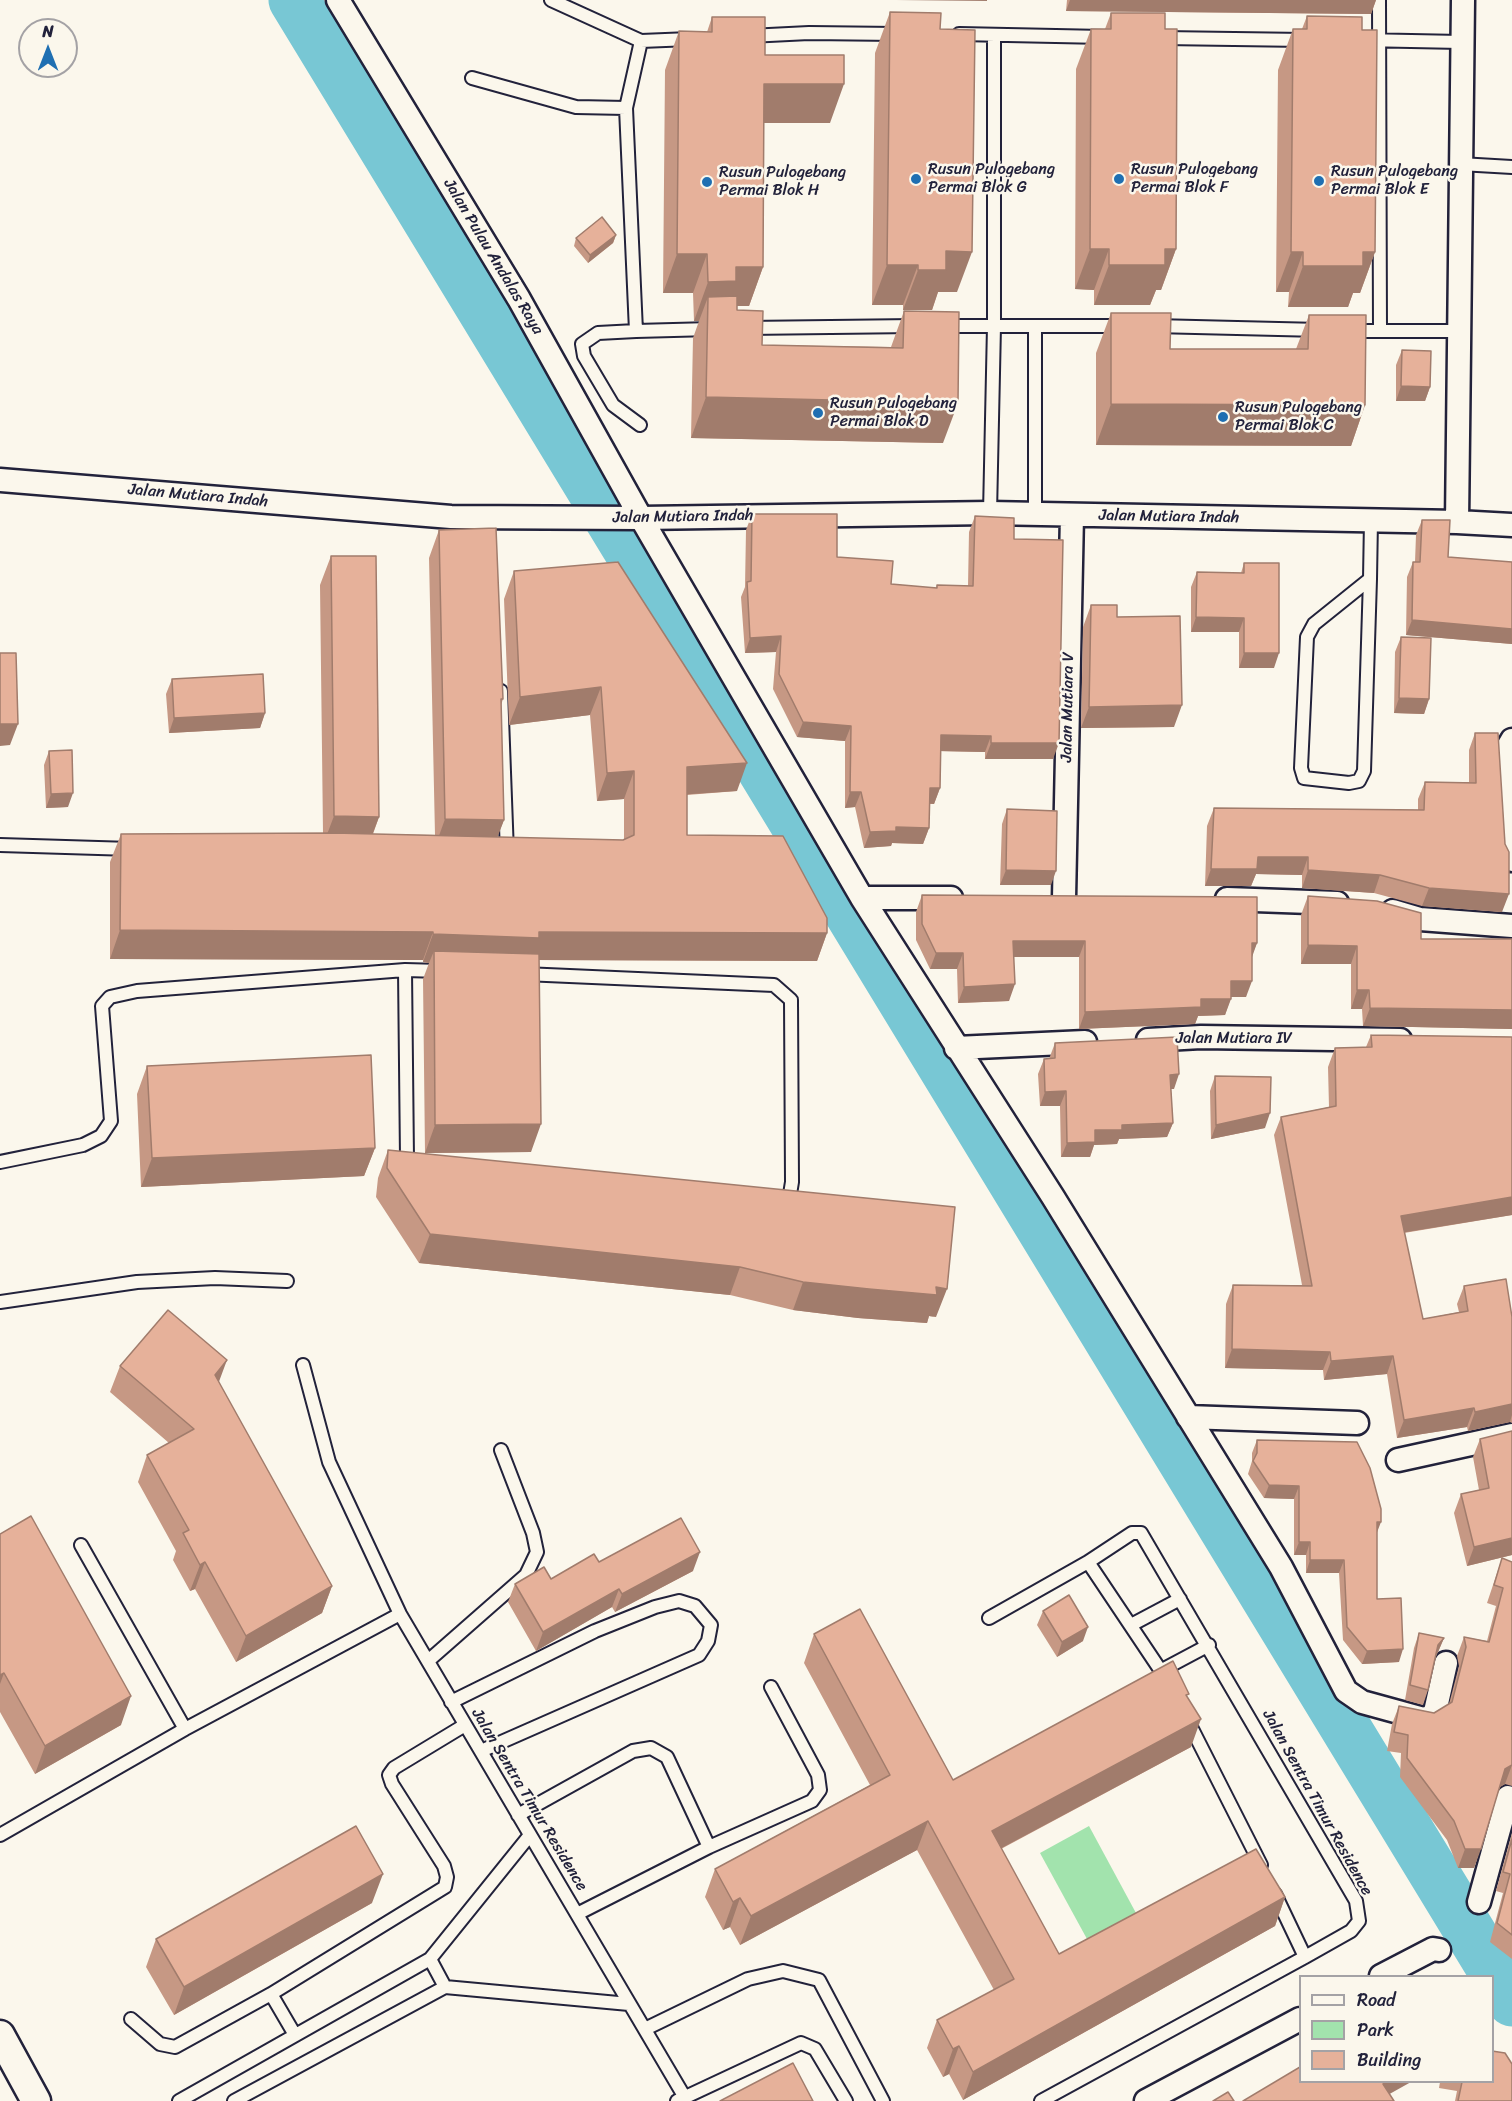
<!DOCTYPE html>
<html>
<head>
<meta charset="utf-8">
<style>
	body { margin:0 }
	#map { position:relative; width:1512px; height:2101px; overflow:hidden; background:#fbf7ec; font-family:Sriracha,sans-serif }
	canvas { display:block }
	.legend { position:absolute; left:1299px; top:1975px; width:195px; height:108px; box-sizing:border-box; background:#fbf7ec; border:2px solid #a4a2a5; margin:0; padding:8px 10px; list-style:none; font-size:18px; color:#22223b }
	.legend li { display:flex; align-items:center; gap:12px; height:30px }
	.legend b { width:30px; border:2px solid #a4a2a5 }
	.north { position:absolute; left:18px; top:18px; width:60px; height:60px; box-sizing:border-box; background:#fbf7ec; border:2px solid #a4a2a5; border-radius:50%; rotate:0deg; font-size:16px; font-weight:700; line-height:24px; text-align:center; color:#22223b }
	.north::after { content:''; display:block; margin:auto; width:21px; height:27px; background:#1f6fb2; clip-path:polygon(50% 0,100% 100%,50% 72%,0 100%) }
</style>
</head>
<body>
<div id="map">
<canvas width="1512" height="2101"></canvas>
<ul class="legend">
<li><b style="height:8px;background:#fbf7ec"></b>Road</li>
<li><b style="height:16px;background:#a2e3ad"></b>Park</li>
<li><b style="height:16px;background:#e6b19a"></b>Building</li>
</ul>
<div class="north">N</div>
</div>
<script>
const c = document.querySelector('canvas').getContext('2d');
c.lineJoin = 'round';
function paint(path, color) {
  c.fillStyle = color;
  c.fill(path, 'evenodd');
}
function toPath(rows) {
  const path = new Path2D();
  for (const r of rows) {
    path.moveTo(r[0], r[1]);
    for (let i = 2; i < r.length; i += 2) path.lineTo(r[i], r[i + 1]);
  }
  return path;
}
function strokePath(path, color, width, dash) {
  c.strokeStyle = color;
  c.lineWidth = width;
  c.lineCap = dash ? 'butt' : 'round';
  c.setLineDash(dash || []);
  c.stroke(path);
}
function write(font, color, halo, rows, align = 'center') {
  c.font = font + ' Sriracha,sans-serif';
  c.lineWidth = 5;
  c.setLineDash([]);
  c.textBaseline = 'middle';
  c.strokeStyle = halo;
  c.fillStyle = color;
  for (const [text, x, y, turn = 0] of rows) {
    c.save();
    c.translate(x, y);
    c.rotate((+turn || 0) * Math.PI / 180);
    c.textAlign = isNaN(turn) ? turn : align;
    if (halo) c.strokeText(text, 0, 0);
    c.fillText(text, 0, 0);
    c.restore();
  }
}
paint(toPath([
	[1089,1826,1136,1913,1087,1939,1040,1853]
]), '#a2e3ad');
strokePath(toPath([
	[294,0,1512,2001]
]), '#78c7d4', 51);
const service = toPath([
	[551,0,641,41],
	[1379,0,1380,331],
	[959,34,1104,37],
	[749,36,809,33,897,34],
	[1163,38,1305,40],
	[1361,40,1461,42],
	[472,78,576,107,626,108,641,41,690,39],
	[626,108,636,331,711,329],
	[1460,164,1512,167],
	[944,326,1122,326],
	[1035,326,1035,514],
	[1154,326,1320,330],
	[746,328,915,326],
	[636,331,598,333,582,344,584,356,613,405,640,425],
	[1352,331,1459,331],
	[990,513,994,326,994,35],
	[1370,579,1314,624,1307,637,1301,768,1304,778,1349,783,1359,781,1364,771,1370,579,1371,520],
	[501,691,507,853],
	[0,845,131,849],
	[405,970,407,1159,410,1166],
	[524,974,774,985,791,1000,792,1182,789,1200,785,1203],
	[0,1162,83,1145,101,1136,111,1121,102,1006,110,997,137,991,405,970,441,971],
	[0,1302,137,1282,215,1278,287,1281],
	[303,1365,329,1462,400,1614,684,2096],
	[81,1545,185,1729],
	[989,1618,1088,1562,1167,1680],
	[1131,1625,1180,1599],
	[428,1661,526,1575,537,1552,533,1533,501,1450],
	[1162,1670,1209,1645],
	[451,1702,595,1631,655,1607,679,1601,695,1606,711,1625,708,1641,699,1655,481,1751],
	[1189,1723,1261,1865],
	[518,1815,633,1751,651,1748,667,1757,709,1847,577,1914],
	[0,1835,185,1729,400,1614],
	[709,1847,812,1801,820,1790,818,1775,771,1687],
	[1275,1894,1305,1957],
	[430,1959,445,1987],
	[445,1987,629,2004],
	[271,1994,295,2035],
	[131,2019,160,2044,175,2047,271,1994,445,1887,447,1877,444,1866,392,1784,389,1775,394,1768,465,1725],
	[645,2029,748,1979,783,1971,819,1980,883,2101],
	[179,2101,430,1959,530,1835],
	[234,2101,445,1987],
	[677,2101,801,2043,815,2049,846,2101],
	[1041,2101,1305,1957,1351,1931,1359,1921,1356,1901,1141,1533,1132,1533,1088,1562]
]);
const minor = toPath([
	[338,0,519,299,641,518,862,898,1053,1197,1281,1567,1346,1691,1362,1702,1424,1719,1430,1717,1435,1712,1446,1663],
	[0,480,451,517,641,518,990,513,1457,522,1512,525],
	[1457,522,1463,0],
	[1512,740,1505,752,1512,860],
	[862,898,951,898],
	[1064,898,1072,515],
	[1227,899,1337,903],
	[1393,911,1420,919,1512,926],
	[1148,1040,1201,1037,1400,1040],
	[956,1048,1085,1042],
	[1188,1417,1357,1423],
	[1398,1460,1512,1435],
	[1479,1902,1508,1797],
	[1381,1976,1433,1949,1439,1950],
	[1146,2101,1300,2019]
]);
const tertiary = toPath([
	[0,2035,36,2101]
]);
strokePath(service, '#22223b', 16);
strokePath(minor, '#22223b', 27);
strokePath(tertiary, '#22223b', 33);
strokePath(service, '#fbf7ec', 12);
strokePath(minor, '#fbf7ec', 22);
strokePath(tertiary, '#fbf7ec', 28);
paint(toPath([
	[1067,0,1376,0,1371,14,1066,11],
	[890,12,940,29,957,292,938,292,932,310,903,310,903,305,872,305,875,53],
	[1111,13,1165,29,1176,249,1161,290,1156,290,1150,305,1094,305,1094,290,1075,289,1076,69,1091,29,1105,29],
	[1307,16,1362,30,1375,252,1360,293,1353,293,1348,307,1288,307,1289,292,1276,292,1278,70,1293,29,1302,29],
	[712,17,765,55,830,123,764,123,763,267,749,306,737,306,737,310,762,345,891,347,904,311,943,443,691,438,693,338,699,321,694,321,693,293,663,293,665,70,679,31,707,32],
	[616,235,613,243,588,263,574,246,576,238],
	[1111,313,1170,349,1296,349,1309,315,1365,405,1351,446,1096,445,1096,353],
	[1402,350,1430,387,1425,401,1396,401,1396,365],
	[752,514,891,584,936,588,937,585,968,586,969,532,975,516,1014,539,1053,759,985,759,985,752,941,751,940,788,934,804,929,804,929,828,923,844,892,843,891,846,864,848,855,807,845,808,845,741,797,737,773,689,776,652,745,653,741,597,745,587,746,530],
	[1422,520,1448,557,1512,562,1512,644,1406,635,1407,577,1413,562,1415,562,1416,535],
	[439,530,503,699,501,705,504,820,497,837,624,840,624,799,597,801,590,715,509,725,504,599,514,571,737,791,687,795,687,835,827,933,817,961,539,960,531,1152,425,1153,423,979,429,963,423,962,423,960,110,959,110,862,121,834,323,833,320,585,331,556,379,817,373,834,435,835,429,558],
	[1244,563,1274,668,1239,668,1239,632,1191,632,1191,587,1197,572,1241,573],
	[1091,605,1117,617,1174,727,1081,728,1083,627],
	[1401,637,1429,699,1424,714,1394,713,1395,652],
	[172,679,265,713,260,728,169,733,166,694],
	[1475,733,1502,912,1422,906,1374,893,1302,888,1302,875,1256,874,1251,886,1205,886,1207,826,1214,808,1418,810,1418,799,1425,782,1469,782,1469,750],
	[49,751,68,807,46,808,44,765],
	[1007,809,1051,885,1000,885,1002,824],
	[922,895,1257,943,1252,955,1246,997,1231,997,1225,1015,1198,1016,1195,1024,1079,1029,1079,957,1014,957,1009,1001,958,1003,957,969,930,969,916,940,916,912],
	[1308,896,1421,939,1512,939,1512,1029,1363,1026,1362,1009,1351,1009,1351,964,1301,964,1301,915],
	[1371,1035,1512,1037,1512,1215,1404,1233,1423,1319,1459,1312,1457,1304,1464,1286,1512,1317,1512,1423,1510,1422,1468,1431,1467,1427,1397,1438,1387,1374,1324,1380,1323,1370,1225,1368,1226,1304,1233,1285,1302,1285,1274,1135,1281,1117,1329,1107,1328,1067,1335,1048,1366,1047],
	[1055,1043,1174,1089,1171,1089,1173,1123,1167,1137,1119,1139,1117,1144,1094,1145,1090,1157,1061,1157,1060,1106,1040,1106,1038,1074,1044,1059,1049,1059],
	[147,1066,375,1148,364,1176,141,1187,137,1094],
	[1215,1076,1265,1128,1211,1139,1210,1091],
	[388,1150,936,1317,929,1316,927,1323,858,1318,793,1310,730,1295,419,1263,376,1197,378,1178],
	[120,1366,219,1383,332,1586,322,1613,236,1662,195,1589,190,1591,173,1560,176,1551,138,1482,147,1455,169,1443,110,1392],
	[1480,1439,1512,1555,1467,1566,1454,1513,1461,1494,1479,1490,1473,1457],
	[1257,1440,1377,1534,1377,1599,1399,1662,1362,1664,1343,1640,1339,1573,1306,1573,1306,1555,1294,1555,1294,1499,1264,1498,1248,1474,1252,1461,1252,1453],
	[0,1534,121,1725,35,1774,0,1712],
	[1502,1558,1512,1562,1512,1786,1505,1784,1500,1787,1474,1868,1458,1868,1447,1840,1400,1777,1401,1753,1387,1751,1392,1724,1399,1706,1434,1713,1449,1704,1459,1666,1457,1656,1464,1637,1487,1641,1496,1606,1487,1603],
	[599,1562,693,1571,615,1612,612,1607,536,1651,508,1602,515,1584,551,1579],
	[1043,1611,1083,1641,1057,1657,1037,1625],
	[1419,1633,1444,1638,1438,1652,1436,1656,1428,1690,1423,1705,1405,1700,1414,1648],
	[814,1634,953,1780,1188,1697,1191,1747,1001,1849,1059,1954,1285,1897,1275,1926,963,2100,949,2074,943,2077,927,2048,937,2020,994,1990,917,1850,740,1945,730,1927,723,1930,705,1897,715,1869,870,1785,804,1663],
	[1512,1833,1512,1959,1490,1942,1503,1893,1496,1891],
	[372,1903,174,2015,146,1967,156,1939],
	[1440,2082,1492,2082,1512,2101,1455,2101,1457,2091,1439,2088]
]), '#c69884');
paint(toPath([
	[896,0,987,0,987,1],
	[1070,0,1376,0,1371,14,1066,11],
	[764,84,844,84,830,123,750,123],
	[616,235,613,243,588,263,590,255],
	[1090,249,1109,249,1094,290,1075,289],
	[1165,249,1176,249,1161,290,1156,290,1150,305,1094,305,1109,265],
	[946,251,972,252,957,292,938,292,932,310,903,310,918,270],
	[1291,252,1303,252,1289,292,1276,292],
	[1363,252,1375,252,1360,293,1353,293,1348,307,1288,307,1303,266],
	[677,254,707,254,693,293,663,293],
	[887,265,918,265,903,305,872,305],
	[736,267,763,267,749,306,727,306,708,297,699,321,694,321,708,282],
	[1401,386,1430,387,1425,401,1396,401],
	[706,397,958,403,943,443,691,438],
	[1111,404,1365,405,1351,446,1096,445],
	[1196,617,1244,618,1239,632,1191,632],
	[1412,620,1512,629,1512,644,1406,635],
	[781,636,776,652,745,653,750,638],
	[1244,653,1279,653,1274,668,1239,668],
	[601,687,590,715,509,725,520,697],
	[1399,698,1429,699,1424,714,1394,713],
	[1182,705,1174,727,1081,728,1089,707],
	[265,713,260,728,169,733,174,718],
	[803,722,851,726,845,741,797,737],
	[0,724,18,724,10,745,0,746],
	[941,735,991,736,985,752,935,751],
	[991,743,1059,743,1053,759,985,759],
	[747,763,737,791,677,795,687,767],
	[634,771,624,799,597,801,607,773],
	[930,788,940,788,934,804,924,803],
	[850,792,861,792,855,807,845,808],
	[73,793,68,807,46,808,51,794],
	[334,816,379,817,368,846,323,845],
	[445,819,504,820,493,849,435,847],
	[896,827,929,828,923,844,892,843,891,846,864,848,870,832],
	[1258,857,1308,857,1302,875,1256,874,1251,886,1205,886,1211,869],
	[1006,870,1056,871,1051,885,1000,885],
	[1308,870,1380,875,1374,893,1302,888],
	[1429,888,1509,894,1502,912,1422,906],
	[120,930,433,932,423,960,110,959],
	[539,932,827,933,817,961,531,960,434,951,429,963,423,962,433,934],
	[1013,941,1085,941,1079,957,1007,957],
	[1252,943,1257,943,1251,960],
	[1308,945,1357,946,1351,964,1301,964],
	[936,953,963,953,957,969,930,969],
	[1231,981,1252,981,1246,997,1225,997],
	[1015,984,1009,1001,958,1003,964,987],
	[1357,990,1369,990,1362,1009,1351,1009],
	[1201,999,1231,999,1225,1015,1198,1016,1195,1024,1079,1029,1085,1012],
	[1370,1008,1512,1010,1512,1029,1363,1026],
	[1179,1074,1174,1089,1165,1089,1170,1075],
	[1066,1091,1060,1106,1040,1106,1045,1092],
	[1270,1113,1265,1128,1211,1139,1216,1125],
	[1173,1123,1167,1137,1119,1139,1117,1144,1094,1145,1090,1157,1061,1157,1067,1143,1095,1130,1122,1125],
	[541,1124,531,1152,425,1153,435,1125],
	[375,1148,364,1176,141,1187,152,1158],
	[1512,1197,1512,1215,1394,1234,1401,1216],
	[430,1234,740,1267,730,1295,419,1263],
	[803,1282,936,1287,947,1289,936,1317,929,1316,927,1323,858,1318,793,1310],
	[1232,1349,1330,1352,1323,1370,1225,1368],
	[1393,1356,1387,1374,1324,1380,1331,1361],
	[227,1360,217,1387,215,1375],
	[1512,1404,1512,1415,1510,1422,1468,1431,1475,1412],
	[1474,1408,1467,1427,1397,1438,1404,1420],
	[1269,1485,1299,1486,1294,1499,1264,1498],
	[1377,1522,1381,1522,1376,1535],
	[1512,1538,1512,1555,1467,1566,1474,1547],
	[1299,1542,1310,1542,1306,1555,1294,1555],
	[700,1552,693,1571,615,1612,622,1594],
	[1310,1560,1344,1560,1339,1573,1306,1573],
	[205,1562,195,1589,190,1591,200,1565],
	[332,1586,322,1613,236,1662,246,1636],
	[619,1589,612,1607,536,1651,543,1632],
	[1088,1627,1083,1641,1057,1657,1062,1642],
	[1444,1638,1438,1652,1433,1660,1438,1645],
	[1403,1649,1399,1662,1362,1664,1367,1651],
	[4,1673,0,1684,0,1675],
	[131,1696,121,1725,35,1774,45,1746],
	[1201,1719,1191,1747,981,1859,992,1831],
	[1512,1765,1505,1784,1498,1788,1505,1769],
	[928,1821,917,1850,740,1945,751,1916],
	[1465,1849,1481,1849,1474,1868,1458,1868],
	[383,1874,372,1903,174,2015,184,1987],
	[1285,1897,1275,1926,963,2100,973,2072],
	[740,1898,730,1927,723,1930,733,1902],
	[959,2046,949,2074,943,2077,953,2049],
	[1387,2082,1411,2082,1377,2101,1383,2084]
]), '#a17c6c');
const building = toPath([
	[890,12,941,13,940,29,975,30,972,252,946,251,946,270,918,270,918,265,887,265,890,12],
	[1111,13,1165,13,1165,29,1177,29,1176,249,1165,249,1165,265,1109,265,1109,249,1090,249,1091,29,1111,29,1111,13],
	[1307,16,1362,17,1362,30,1377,30,1375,252,1363,252,1363,266,1303,266,1303,252,1291,252,1293,29,1307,29,1307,16],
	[712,17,765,17,765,55,844,55,844,84,764,84,763,267,736,267,736,281,708,282,707,254,677,254,679,31,712,32,712,17],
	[602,217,616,235,590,255,576,238,602,217],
	[737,296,737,310,763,311,762,345,903,348,904,311,959,312,958,403,706,397,708,297,737,296],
	[1111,313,1171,313,1170,349,1308,349,1309,315,1366,315,1365,405,1111,404,1111,313],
	[1402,350,1431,351,1430,387,1401,386,1402,350],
	[752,514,837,514,837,557,893,561,891,584,937,588,937,585,973,586,975,516,1014,518,1014,539,1063,540,1059,743,991,743,991,736,941,735,940,788,930,788,929,828,896,827,896,831,870,832,861,792,850,792,851,726,803,722,779,674,781,636,750,638,747,582,751,581,752,514],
	[1422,520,1450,520,1448,557,1512,562,1512,629,1412,620,1413,562,1420,562,1422,520],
	[496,528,503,699,501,699,504,820,445,819,439,530,496,528],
	[331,556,376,556,379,817,334,816,331,556],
	[618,562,747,763,687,767,687,835,783,836,827,918,827,933,539,932,539,938,433,934,433,932,120,930,121,834,334,833,623,840,634,835,634,771,607,773,601,687,520,697,514,571,618,562],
	[1244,563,1279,563,1279,653,1244,653,1244,618,1196,617,1197,572,1244,573,1244,563],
	[1091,605,1117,605,1117,617,1180,616,1182,705,1089,707,1091,605],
	[1401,637,1431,638,1429,699,1399,698,1401,637],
	[0,653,16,653,18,724,0,724,0,653],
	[263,674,265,713,174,718,172,679,263,674],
	[1475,733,1498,733,1505,844,1509,852,1509,894,1429,888,1380,875,1308,870,1308,857,1258,857,1257,869,1211,869,1214,808,1424,810,1425,782,1476,783,1475,733],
	[72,750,73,793,51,794,49,751,72,750],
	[1007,809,1057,811,1056,871,1006,870,1007,809],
	[922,895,1257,897,1257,943,1252,943,1252,981,1231,981,1231,999,1201,999,1201,1007,1085,1012,1085,941,1013,941,1015,984,964,987,963,953,936,953,922,924,922,895],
	[1308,896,1377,901,1421,913,1421,939,1512,939,1512,1010,1370,1008,1369,990,1357,990,1357,946,1308,945,1308,896],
	[434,951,539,954,541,1124,435,1125,434,951],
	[1371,1035,1512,1037,1512,1197,1401,1216,1423,1319,1468,1311,1464,1286,1506,1279,1512,1317,1512,1404,1475,1412,1474,1408,1404,1420,1393,1356,1331,1361,1330,1352,1232,1349,1233,1285,1312,1286,1281,1117,1336,1106,1335,1048,1372,1047,1371,1035],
	[1177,1037,1179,1074,1170,1075,1173,1123,1122,1125,1122,1130,1095,1130,1095,1142,1067,1143,1066,1091,1045,1092,1044,1059,1055,1058,1055,1043,1177,1037],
	[371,1055,375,1148,152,1158,147,1066,371,1055],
	[1215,1076,1271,1077,1270,1113,1216,1125,1215,1076],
	[388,1150,955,1207,947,1289,936,1287,937,1295,869,1289,803,1282,740,1267,430,1234,387,1168,388,1150],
	[168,1310,227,1360,215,1375,332,1586,246,1636,205,1562,200,1565,183,1533,189,1530,147,1455,194,1429,120,1366,168,1310],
	[1512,1431,1512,1538,1474,1547,1461,1494,1489,1488,1480,1439,1512,1431],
	[1257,1440,1357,1442,1370,1468,1381,1509,1381,1522,1377,1522,1377,1599,1401,1598,1403,1649,1367,1651,1347,1627,1344,1560,1310,1560,1310,1542,1299,1542,1299,1486,1269,1485,1253,1461,1257,1453,1257,1440],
	[31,1516,131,1696,45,1746,4,1673,0,1675,0,1534,31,1516],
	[681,1518,700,1552,622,1594,619,1589,543,1632,515,1584,544,1567,551,1579,594,1554,599,1562,681,1518],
	[1502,1558,1512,1562,1512,1765,1505,1769,1481,1849,1465,1849,1454,1821,1407,1758,1408,1735,1394,1732,1399,1706,1434,1713,1452,1702,1466,1647,1464,1637,1489,1642,1503,1588,1494,1585,1502,1558],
	[1069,1595,1088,1627,1062,1642,1043,1611,1069,1595],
	[860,1609,953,1780,1173,1661,1189,1694,1186,1695,1201,1719,992,1831,1059,1954,1256,1849,1285,1897,973,2072,959,2046,953,2049,937,2020,1014,1979,928,1821,751,1916,740,1898,733,1902,715,1869,890,1775,814,1634,860,1609],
	[1419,1633,1444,1638,1438,1645,1428,1690,1410,1685,1419,1633],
	[356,1826,383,1874,184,1987,156,1939,356,1826],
	[1512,1839,1512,1935,1497,1923,1510,1874,1503,1872,1512,1839],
	[1492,2051,1505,2053,1512,2064,1512,2101,1458,2101,1462,2082,1492,2082,1492,2051],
	[793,2063,813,2101,720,2101,793,2063],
	[1300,2067,1300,2082,1387,2082,1383,2084,1394,2101,1243,2101,1300,2067],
	[1228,2092,1234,2101,1213,2101,1228,2092]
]);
paint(building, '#e6b19a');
strokePath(building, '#a17c6c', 1.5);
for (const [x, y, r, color] of [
	[916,179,6,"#1f6fb2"],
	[1119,179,6,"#1f6fb2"],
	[1319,181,6,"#1f6fb2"],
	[707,182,6,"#1f6fb2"],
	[818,413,6,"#1f6fb2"],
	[1223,417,6,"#1f6fb2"]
]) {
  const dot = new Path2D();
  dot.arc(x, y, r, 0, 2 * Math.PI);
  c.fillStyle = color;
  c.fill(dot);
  strokePath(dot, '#fbf7ec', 2);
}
write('16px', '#22223b', '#fbf7ec', [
	["Rusun Pulogebang",928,170],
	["Permai Blok G",928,188],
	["Rusun Pulogebang",1131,170],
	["Permai Blok F",1131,188],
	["Rusun Pulogebang",1331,172],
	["Permai Blok E",1331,190],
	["Rusun Pulogebang",719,173],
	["Permai Blok H",719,191],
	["Rusun Pulogebang",830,404],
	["Permai Blok D",830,422],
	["Rusun Pulogebang",1235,408],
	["Permai Blok C",1235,426]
], 'left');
write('16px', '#22223b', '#fbf7ec', [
	["Jalan Pulau Andalas Raya",493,257,59],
	["Jalan Mutiara Indah",198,496,5],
	["Jalan Mutiara Indah",683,517,-1],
	["Jalan Mutiara Indah",1169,517,1],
	["Jalan Mutiara V",1068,707,-89],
	["Jalan Mutiara IV",1234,1039],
	["Jalan Sentra Timur Residence",529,1800,59],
	["Jalan Sentra Timur Residence",1317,1803,61]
]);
</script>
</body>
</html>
